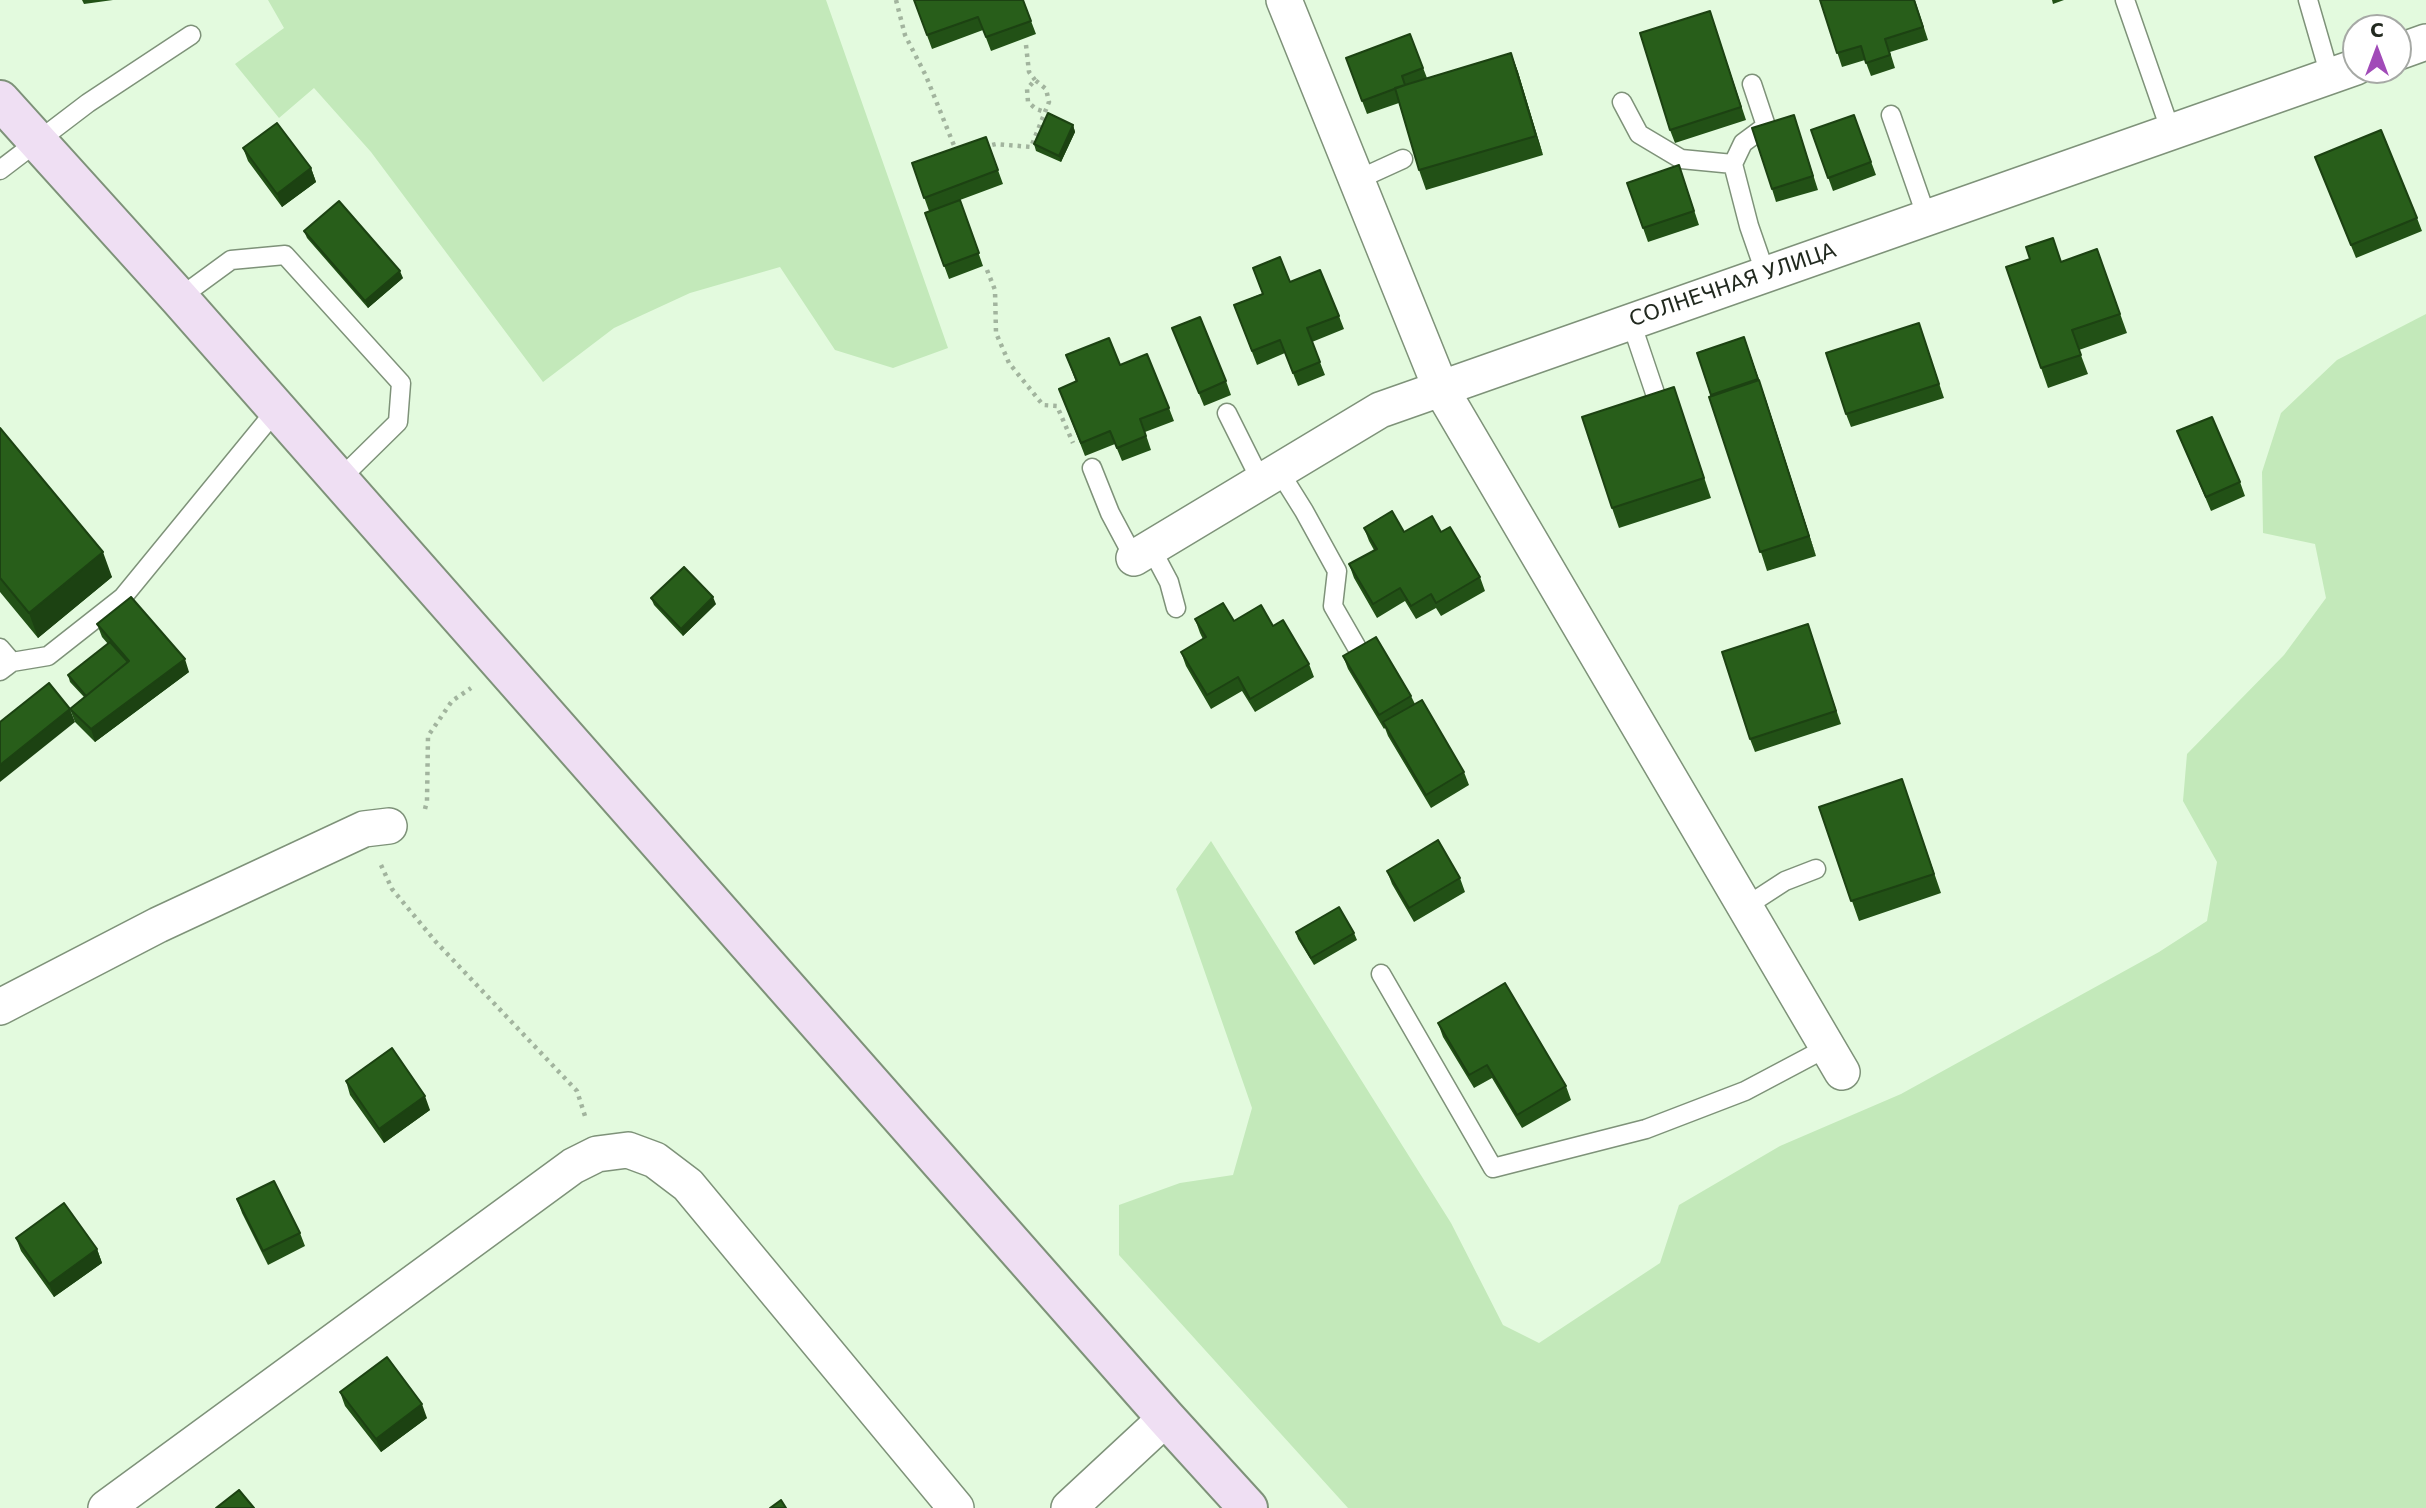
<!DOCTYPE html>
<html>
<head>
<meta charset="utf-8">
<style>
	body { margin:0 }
	#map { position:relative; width:2426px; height:1508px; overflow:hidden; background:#e3fade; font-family:"DejaVu Sans",sans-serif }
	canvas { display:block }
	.north { position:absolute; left:2342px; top:14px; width:70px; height:70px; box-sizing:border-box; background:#fff; border:2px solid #a6a9a5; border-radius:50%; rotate:0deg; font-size:19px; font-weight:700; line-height:28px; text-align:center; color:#21291f }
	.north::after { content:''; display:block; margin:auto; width:24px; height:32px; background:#a14bb8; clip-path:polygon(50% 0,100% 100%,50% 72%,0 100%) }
</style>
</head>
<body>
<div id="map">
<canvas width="2426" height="1508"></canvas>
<div class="north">С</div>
</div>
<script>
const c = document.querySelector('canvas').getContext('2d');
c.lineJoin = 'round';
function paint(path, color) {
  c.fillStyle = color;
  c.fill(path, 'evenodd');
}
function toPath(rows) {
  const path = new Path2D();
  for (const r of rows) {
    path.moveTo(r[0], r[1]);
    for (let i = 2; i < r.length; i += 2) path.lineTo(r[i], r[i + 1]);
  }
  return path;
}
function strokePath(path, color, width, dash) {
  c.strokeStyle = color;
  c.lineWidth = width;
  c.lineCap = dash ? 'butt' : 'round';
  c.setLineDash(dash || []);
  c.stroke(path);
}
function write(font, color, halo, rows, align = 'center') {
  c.font = font + ' "DejaVu Sans",sans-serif';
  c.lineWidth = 7;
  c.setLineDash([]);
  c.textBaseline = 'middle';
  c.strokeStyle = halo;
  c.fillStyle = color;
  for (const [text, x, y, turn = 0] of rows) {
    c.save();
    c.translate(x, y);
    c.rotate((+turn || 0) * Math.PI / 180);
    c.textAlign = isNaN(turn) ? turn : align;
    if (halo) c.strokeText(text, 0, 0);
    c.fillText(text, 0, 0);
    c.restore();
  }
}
paint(toPath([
	[268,0,826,0,948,348,893,368,835,350,780,267,690,293,614,328,543,382,371,152,314,88,279,118,235,64,284,28],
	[2426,314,2426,1508,1348,1508,1119,1255,1119,1205,1180,1183,1233,1175,1252,1108,1176,889,1211,841,1451,1223,1503,1325,1539,1343,1660,1263,1679,1205,1780,1146,1901,1094,2159,952,2207,921,2217,862,2183,801,2187,754,2284,655,2326,598,2315,544,2263,533,2262,472,2281,413,2337,360]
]), '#c3e9ba');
const service = toPath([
	[2125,0,2171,132],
	[2308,0,2330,76],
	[1752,84,1766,126,1743,143,1733,164,1749,226,1766,275],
	[1622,102,1639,134,1681,159,1733,164],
	[1891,115,1927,218],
	[0,170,88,103,191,35],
	[1357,180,1403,159],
	[179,298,231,260,285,255,401,383,398,422,339,480],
	[1631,322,1658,402],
	[1227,413,1261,481],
	[1092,468,1110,513,1134,558],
	[1279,471,1304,511,1337,571,1333,606,1356,646],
	[1151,548,1169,582,1176,608],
	[0,648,12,662],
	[0,671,12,662,48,656,123,597,277,409],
	[1745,907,1785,881,1816,869],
	[1381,974,1493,1168,1646,1129,1745,1091,1828,1047]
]);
const minor = toPath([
	[1284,0,1441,389,1842,1072],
	[2398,52,2426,42],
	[1134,558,1380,410,2356,67],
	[0,1007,158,925,364,829,389,826],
	[106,1508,573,1166,597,1154,628,1150,655,1160,688,1185,956,1508],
	[1069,1508,1166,1418]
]);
const secondary = toPath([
	[0,100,179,298,1166,1418,1248,1508]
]);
strokePath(service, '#7e9279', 21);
strokePath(minor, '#7e9279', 38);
strokePath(secondary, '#7e9279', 42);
strokePath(toPath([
	[896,0,905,35,926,76,955,148,958,150],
	[1026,45,1029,72,1035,80],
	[984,147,996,144,1031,147,1049,102,1046,89,1035,80,1027,89,1028,102,1036,109,1045,112],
	[987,270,995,290,996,333,1009,363,1043,405,1057,406,1073,443],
	[425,809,427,801,428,736,452,701,471,688],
	[381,865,392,889,436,942,577,1091,585,1116]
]), '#a2b49e', 4.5, [3.5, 5]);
strokePath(service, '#fff', 18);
strokePath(minor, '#fff', 35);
strokePath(secondary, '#efdff3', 38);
paint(toPath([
	[82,0,113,0,84,4],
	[914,0,1023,0,1036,34,991,51,983,30,932,49],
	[1820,0,1915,0,1928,40,1890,52,1895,68,1871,76,1865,60,1842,67],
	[2052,0,2064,0,2053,4],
	[1710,11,1746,120,1675,143,1670,130],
	[1410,34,1427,78,1511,53,1518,72,1543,155,1426,190,1419,170,1399,103,1367,114,1346,58],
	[1794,115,1818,190,1776,202,1772,189],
	[1854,115,1876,175,1833,191,1811,130],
	[1073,125,1075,132,1061,162,1036,151,1034,144],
	[986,137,1003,184,960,200,983,266,949,279,925,213,929,211,912,163],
	[243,148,311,168,316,182,282,207,248,161],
	[2315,157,2417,218,2422,231,2356,258],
	[1679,165,1699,225,1648,242,1627,183],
	[304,231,403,278,368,308,307,238],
	[2097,249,2127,333,2079,350,2088,374,2048,388,2006,267,2062,262],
	[1290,282,1339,316,1344,329,1312,342,1325,375,1298,386,1285,353,1257,365,1234,305],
	[1919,323,1944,398,1851,427,1846,414],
	[1172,328,1226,381,1231,395,1204,406],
	[1744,337,1766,400,1816,556,1767,571,1697,353],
	[1066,355,1120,365,1169,408,1174,421,1145,432,1151,450,1122,461,1115,444,1085,456,1059,389,1076,382],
	[1674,387,1711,498,1619,528,1612,508],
	[0,428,112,577,38,638,0,592],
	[2177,431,2240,482,2245,496,2211,511],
	[1364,528,1404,532,1441,532,1480,577,1485,591,1441,616,1436,608,1416,619,1405,601,1377,618,1354,578,1349,564,1374,550,1369,541],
	[651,598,716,604,683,636,654,605],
	[1195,619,1234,621,1273,626,1309,664,1314,677,1255,712,1242,691,1211,709,1186,666,1181,652,1203,639,1200,633],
	[97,624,189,672,95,742,75,722,70,709,84,697,70,682,68,675,108,644,102,637],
	[1812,638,1841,724,1755,752,1750,739],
	[1343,656,1411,696,1415,704,1464,772,1469,785,1431,808,1388,736,1385,728,1384,729,1348,669],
	[1902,779,1941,893,1859,921,1819,807],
	[1387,871,1460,878,1465,892,1414,922,1392,884],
	[1296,932,1354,933,1357,940,1314,965,1298,939],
	[1438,1023,1566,1086,1571,1100,1522,1128,1492,1078,1474,1088,1443,1037],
	[346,1081,430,1110,384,1143,350,1095],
	[237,1199,300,1233,305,1246,268,1265,242,1213],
	[16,1238,97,1249,102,1263,54,1297,21,1251],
	[340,1392,427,1418,381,1452,345,1406]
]), '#225116');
paint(toPath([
	[1511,53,1518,72,1543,155,1536,136],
	[1073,125,1075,132,1061,162,1059,156],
	[311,168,316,182,282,207,277,194],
	[400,271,403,278,368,308,365,301],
	[1744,337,1766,400,1816,556,1809,536],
	[103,552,112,577,38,638,29,613],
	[713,597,716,604,683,636,681,629],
	[185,659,189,672,95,742,91,729],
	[70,709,75,722,0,782,0,765],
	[425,1096,430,1110,384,1143,379,1129],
	[97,1249,102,1263,54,1297,49,1284],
	[422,1404,427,1418,381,1452,376,1439]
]), '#1c4212');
const building = toPath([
	[914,0,1023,0,1031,21,986,37,978,17,927,35,914,0],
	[1820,0,1914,0,1923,27,1885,39,1890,55,1866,63,1861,46,1837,53,1820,0],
	[1710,11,1741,107,1670,130,1640,33,1710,11],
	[1410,34,1423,68,1402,76,1405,85,1362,101,1346,58,1410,34],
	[1511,53,1536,136,1419,170,1395,88,1511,53],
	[1048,113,1073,125,1059,156,1034,144,1048,113],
	[1794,115,1813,176,1772,189,1752,128,1794,115],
	[1854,115,1871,162,1828,178,1811,130,1854,115],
	[277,123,311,168,277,194,243,148,277,123],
	[2381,130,2417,218,2351,245,2315,157,2381,130],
	[986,137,998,170,924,198,912,163,986,137],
	[1679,165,1694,211,1643,228,1627,183,1679,165],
	[960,200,979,253,944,266,925,213,960,200],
	[339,201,400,271,365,301,304,231,339,201],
	[2053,238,2061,262,2097,249,2120,314,2072,330,2081,355,2041,368,2006,267,2030,259,2026,247,2053,238],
	[1280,257,1290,282,1320,270,1339,316,1307,328,1320,362,1293,373,1280,340,1252,351,1234,305,1263,294,1253,268,1280,257],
	[1200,317,1226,381,1199,393,1172,328,1200,317],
	[1919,323,1939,384,1846,414,1826,353,1919,323],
	[1744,337,1758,379,1711,395,1697,353,1744,337],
	[1109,338,1120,365,1147,354,1169,408,1140,419,1146,436,1117,448,1110,431,1081,443,1059,389,1077,381,1066,355,1109,338],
	[1759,380,1809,536,1760,552,1709,397,1759,380],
	[1674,387,1704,478,1612,508,1582,417,1674,387],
	[2212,417,2240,482,2206,497,2177,431,2212,417],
	[0,428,103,552,29,613,0,578,0,428],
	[1392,511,1404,532,1432,516,1441,532,1450,527,1480,577,1436,603,1431,594,1411,606,1400,588,1373,604,1349,564,1377,549,1364,528,1392,511],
	[684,567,713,597,681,629,651,598,684,567],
	[131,597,185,659,91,729,70,709,129,661,97,624,131,597],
	[1223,603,1234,621,1261,605,1273,626,1283,620,1309,664,1250,699,1238,677,1207,695,1181,652,1206,637,1195,619,1223,603],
	[1808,624,1836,711,1750,739,1722,652,1808,624],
	[1376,637,1411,696,1379,715,1343,656,1376,637],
	[110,642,128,662,86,696,68,675,110,642],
	[49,683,70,709,0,765,0,722,49,683],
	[1422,700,1464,772,1426,795,1383,722,1422,700],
	[1902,779,1934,874,1851,901,1819,807,1902,779],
	[1438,840,1460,878,1409,908,1387,871,1438,840],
	[1339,907,1354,933,1311,958,1296,932,1339,907],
	[1505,983,1566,1086,1517,1115,1487,1065,1469,1075,1438,1023,1505,983],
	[392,1048,425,1096,379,1129,346,1081,392,1048],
	[274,1181,300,1233,263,1251,237,1199,274,1181],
	[64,1203,97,1249,49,1284,16,1238,64,1203],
	[387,1357,422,1404,376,1439,340,1392,387,1357],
	[239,1490,254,1508,216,1508,239,1490],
	[781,1500,786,1508,770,1508,781,1500]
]);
paint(building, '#285e1a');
strokePath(building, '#1c4212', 2);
write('21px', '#21291f', '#fff', [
	["СОЛНЕЧНАЯ УЛИЦА",1733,286,-19]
]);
</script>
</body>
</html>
